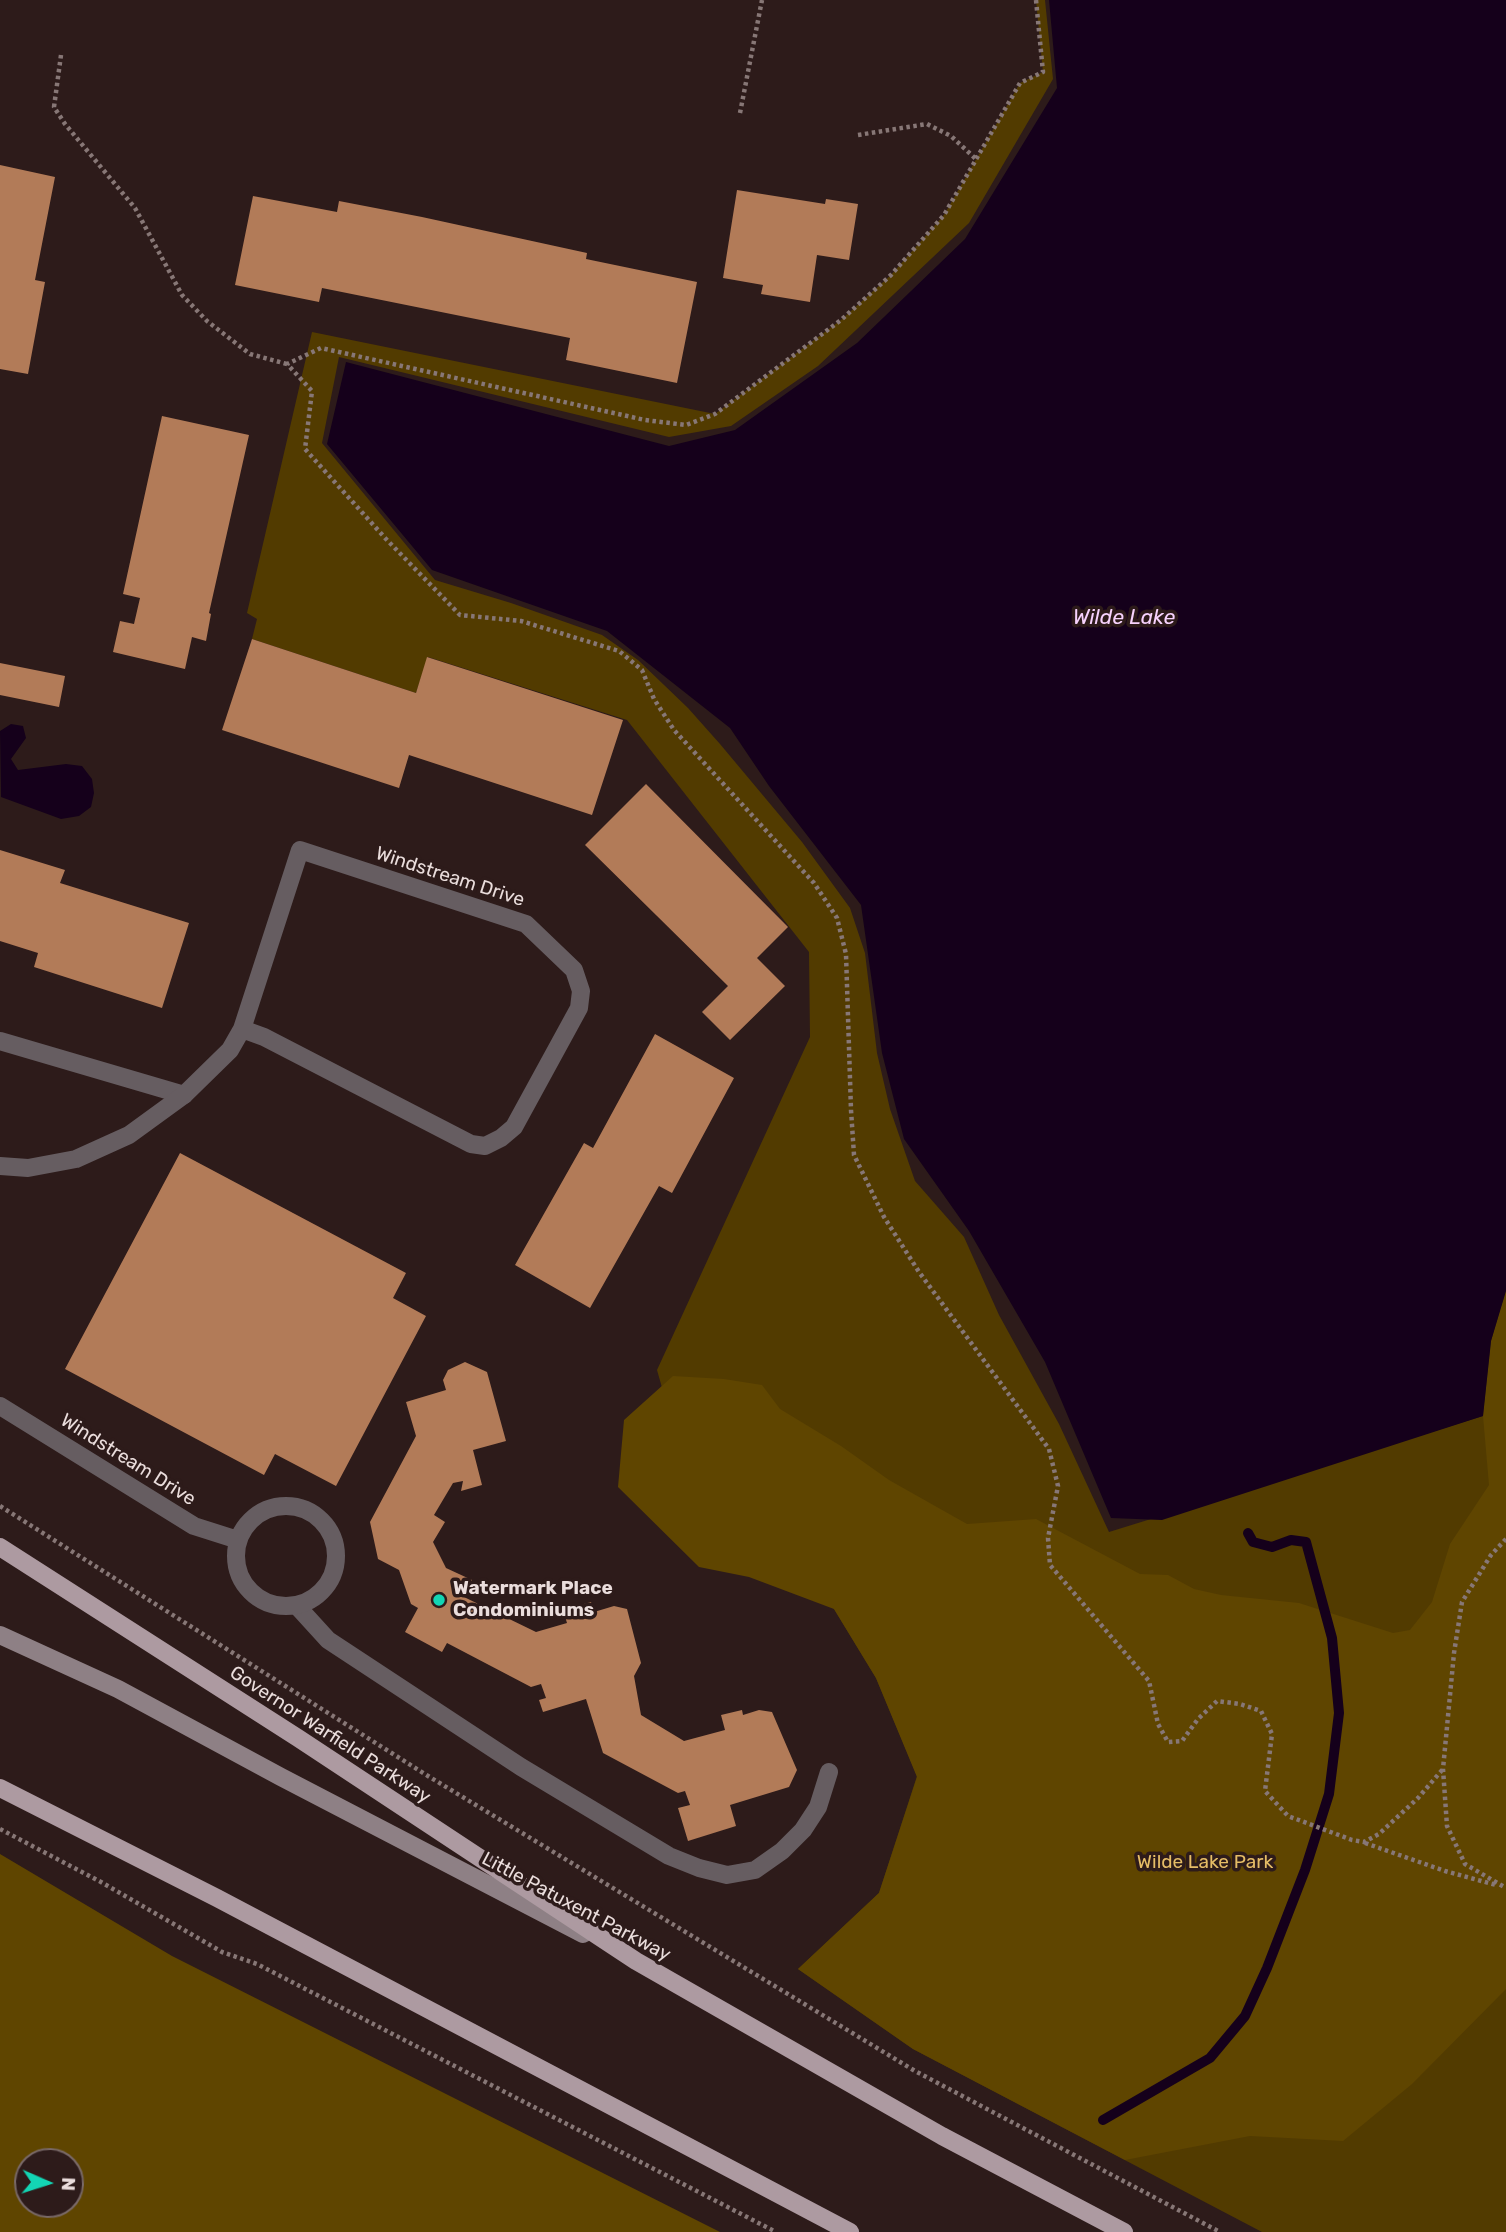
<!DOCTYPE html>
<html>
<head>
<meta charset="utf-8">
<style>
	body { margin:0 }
	#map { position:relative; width:1506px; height:2232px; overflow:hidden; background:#2d1b1a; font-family:Rubik,sans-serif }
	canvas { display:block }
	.north { position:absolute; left:14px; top:2148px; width:70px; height:70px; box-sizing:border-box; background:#2d1b1a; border:2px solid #796968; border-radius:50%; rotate:93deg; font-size:19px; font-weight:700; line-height:28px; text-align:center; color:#eadddc }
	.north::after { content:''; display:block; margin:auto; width:24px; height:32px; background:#13d5b4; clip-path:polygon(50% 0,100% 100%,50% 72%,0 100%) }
</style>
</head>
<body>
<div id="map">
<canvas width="1506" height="2232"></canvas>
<div class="north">N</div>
</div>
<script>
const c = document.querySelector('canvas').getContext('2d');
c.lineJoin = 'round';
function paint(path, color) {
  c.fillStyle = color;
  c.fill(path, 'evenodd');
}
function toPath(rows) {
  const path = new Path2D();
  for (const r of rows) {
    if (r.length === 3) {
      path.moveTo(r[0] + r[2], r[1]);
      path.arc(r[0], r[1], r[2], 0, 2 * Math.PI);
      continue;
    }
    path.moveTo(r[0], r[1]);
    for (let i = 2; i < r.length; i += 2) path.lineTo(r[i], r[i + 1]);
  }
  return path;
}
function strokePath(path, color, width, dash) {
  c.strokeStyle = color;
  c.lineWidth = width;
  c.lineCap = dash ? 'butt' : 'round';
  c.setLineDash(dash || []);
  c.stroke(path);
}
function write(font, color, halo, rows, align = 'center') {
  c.font = font + ' Rubik,sans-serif';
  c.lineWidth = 7;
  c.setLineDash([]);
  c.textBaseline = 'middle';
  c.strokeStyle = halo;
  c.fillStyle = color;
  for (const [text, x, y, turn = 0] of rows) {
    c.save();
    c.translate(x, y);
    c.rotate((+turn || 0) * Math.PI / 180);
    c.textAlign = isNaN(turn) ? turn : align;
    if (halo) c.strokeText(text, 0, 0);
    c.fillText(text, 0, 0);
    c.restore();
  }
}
paint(toPath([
	[1036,0,1045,0,1053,79,969,223,818,366,731,426,669,437,339,357,322,443,435,580,511,603,602,635,638,660,688,708,720,744,802,842,850,908,865,953,877,1053,890,1109,915,1181,964,1237,999,1315,1059,1424,1109,1532,1483,1416,1491,1341,1506,1290,1506,2232,1262,2232,913,2049,798,1969,879,1893,917,1776,876,1678,834,1609,680,1451,657,1370,810,1037,809,952,627,720,428,657,416,693,252,639,257,619,247,613,312,332,715,414,841,320,891,275,944,215,1020,83,1043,72]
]), '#523b00');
paint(toPath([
	[1506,1290,1506,1989,1412,2084,1343,2141,1250,2136,1125,2160,913,2049,798,1969,879,1893,917,1777,876,1678,834,1609,749,1577,699,1567,618,1487,624,1420,673,1376,724,1379,762,1385,780,1409,841,1446,889,1480,967,1524,1036,1519,1140,1574,1168,1575,1194,1589,1221,1595,1299,1603,1393,1633,1410,1630,1432,1602,1450,1544,1489,1485,1483,1416,1491,1341],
	[0,1854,172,1956,720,2232,0,2232],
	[70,2162,70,2204,28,2204,28,2162]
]), '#5f4500');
paint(toPath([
	[1049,0,1506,0,1506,1291,1491,1341,1483,1416,1162,1520,1111,1518,1045,1362,969,1231,904,1139,882,1053,861,905,769,786,730,728,607,631,432,570,327,444,346,362,669,446,735,430,857,343,965,239,1057,88],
	[11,724,23,726,26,738,11,759,18,770,66,764,82,766,92,779,94,793,91,807,79,816,61,819,1,797,0,731]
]), '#15001b');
strokePath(toPath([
	[1103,2120,1210,2058,1245,2016,1267,1968,1305,1870,1329,1794,1339,1713,1332,1638,1306,1542,1291,1540,1272,1547,1253,1542,1248,1533]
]), '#15001b', 10);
paint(toPath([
	[0,165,55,177,35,280,45,282,28,374,0,369],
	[737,190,825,204,826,199,858,204,849,260,817,255,810,302,761,294,763,285,723,278],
	[253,196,337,212,339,201,422,217,587,253,586,259,697,282,677,383,566,360,570,338,322,288,319,302,235,285],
	[162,416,249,435,209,613,211,614,206,641,192,637,185,669,113,652,120,621,134,624,140,598,123,594],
	[252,639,416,693,427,657,623,720,592,815,409,755,399,788,222,730],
	[0,663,65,676,59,707,0,695],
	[646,784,788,927,757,958,785,986,730,1040,702,1012,728,986,585,845],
	[0,850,65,870,60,883,189,923,162,1008,34,967,38,953,0,941],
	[655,1034,734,1078,672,1193,659,1186,590,1308,515,1265,584,1143,593,1148],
	[180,1153,406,1273,393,1298,426,1316,336,1486,275,1454,264,1475,65,1369],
	[465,1362,487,1372,506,1441,473,1450,482,1485,461,1491,463,1481,453,1483,434,1515,445,1522,433,1542,446,1568,472,1580,464,1597,536,1632,567,1623,563,1610,591,1602,594,1612,614,1606,627,1609,641,1663,634,1676,641,1715,684,1741,725,1730,721,1715,742,1710,743,1715,759,1710,772,1712,797,1770,789,1787,730,1805,736,1826,688,1841,678,1808,690,1805,685,1791,678,1793,603,1753,586,1699,543,1712,539,1700,546,1698,541,1684,531,1687,447,1643,442,1652,405,1632,418,1608,411,1604,399,1570,378,1559,370,1522,416,1436,406,1402,446,1390,443,1380,448,1370]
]), '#b27b58');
strokePath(toPath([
	[1036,0,1043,72,1020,83,944,215,891,275,841,320,715,414,686,425,645,420,321,348,287,364,312,391,305,449,386,539,460,615,521,621,619,651,642,670,654,699,674,730,814,883,837,918,846,954,851,1110,854,1155,884,1217,919,1272,1049,1449,1058,1486,1048,1538,1050,1565,1149,1681,1158,1724,1168,1742,1182,1741,1198,1719,1217,1701,1240,1704,1261,1711,1272,1734,1265,1791,1288,1816,1352,1840,1364,1842,1379,1834,1418,1798,1443,1769],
	[61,55,54,107,65,124,135,208,182,295,207,321,250,354,287,364],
	[740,113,762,0],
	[858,135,927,124,951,136,977,160],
	[0,1506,428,1776,915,2071,1220,2232],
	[1506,1539,1491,1555,1462,1602,1454,1653,1443,1769,1447,1826,1465,1864,1506,1888],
	[0,1829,101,1882,222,1952,257,1964,776,2232],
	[1365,1843,1445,1871,1496,1885]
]), '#877776', 4.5, [3.5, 3.5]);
strokePath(toPath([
	[0,1041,184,1095],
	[297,1606,328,1640,521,1767,669,1856,699,1868,727,1875,755,1870,782,1851,803,1830,818,1807,829,1772]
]), '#665d61', 18);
strokePath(toPath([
	[0,1166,28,1168,76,1159,129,1135,184,1095,230,1050,242,1029,300,850,526,924,574,970,581,991,579,1008,514,1127,501,1138,485,1146,471,1144,264,1037,242,1029],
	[0,1406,194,1526,238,1540],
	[286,1556,50]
]), '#665d61', 18);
strokePath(toPath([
	[0,1635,118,1689,281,1777,583,1934]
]), '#8e8085', 18);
strokePath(toPath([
	[0,1547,298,1738,636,1961,942,2136,1124,2232],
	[0,1788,217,1898,850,2232]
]), '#ad9aa1', 18);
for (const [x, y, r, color] of [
	[439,1600,7,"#13d5b4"]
]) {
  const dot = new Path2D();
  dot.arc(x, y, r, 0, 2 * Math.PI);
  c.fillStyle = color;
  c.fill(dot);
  strokePath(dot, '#2d1b1a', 2.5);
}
write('19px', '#eadddc', '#2d1b1a', [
	["Windstream Drive",450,877,18],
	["Windstream Drive",128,1460,32],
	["Governor Warfield Parkway",330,1735,33],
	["Little Patuxent Parkway",576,1907,28]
]);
write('bold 19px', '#eadddc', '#2d1b1a', [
	["Watermark Place",453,1589],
	["Condominiums",453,1611]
], 'left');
write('19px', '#e5bc66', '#2d1b1a', [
	["Wilde Lake Park",1205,1863]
]);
write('italic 21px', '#f7d2fd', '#2d1b1a', [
	["Wilde Lake",1124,618]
]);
</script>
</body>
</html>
